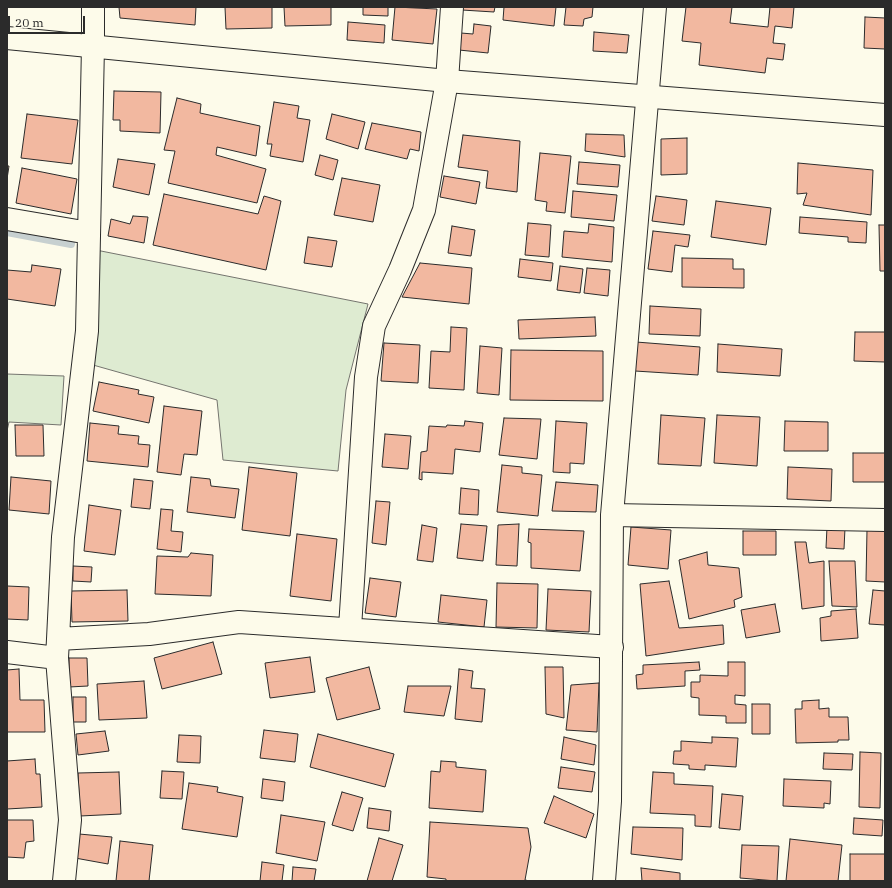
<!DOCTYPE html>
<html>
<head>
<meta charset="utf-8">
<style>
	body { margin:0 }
	#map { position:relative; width:892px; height:888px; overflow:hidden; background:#fdfbea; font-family:"IBM Plex Serif",serif }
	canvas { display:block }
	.frame { position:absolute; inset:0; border:8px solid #2b2b2b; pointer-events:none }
	.scale { position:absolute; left:8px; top:16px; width:77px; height:18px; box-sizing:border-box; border:2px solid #2b2b2b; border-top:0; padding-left:5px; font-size:12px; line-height:14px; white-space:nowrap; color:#2b2b2b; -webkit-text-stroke:3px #fdfbea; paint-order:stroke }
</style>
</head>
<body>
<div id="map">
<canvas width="892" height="888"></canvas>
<div class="frame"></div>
<div class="scale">20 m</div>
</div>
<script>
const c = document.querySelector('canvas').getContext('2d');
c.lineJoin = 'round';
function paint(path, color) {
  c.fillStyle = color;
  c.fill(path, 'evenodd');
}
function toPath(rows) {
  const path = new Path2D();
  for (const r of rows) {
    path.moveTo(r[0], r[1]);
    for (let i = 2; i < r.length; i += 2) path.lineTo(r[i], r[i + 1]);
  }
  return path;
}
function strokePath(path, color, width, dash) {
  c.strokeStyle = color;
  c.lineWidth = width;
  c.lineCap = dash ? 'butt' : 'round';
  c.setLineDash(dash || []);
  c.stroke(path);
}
const green = toPath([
	[96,250,368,304,346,390,338,471,223,460,217,400,93,365,96,250],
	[7,374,64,376,61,425,9,422,7,431,7,374]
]);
paint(green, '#deebd1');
strokePath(green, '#74746e', 1);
strokePath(toPath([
	[7,232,71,244]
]), '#c7d0d0', 8);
const building = toPath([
	[119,7,196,7,195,25,120,18,119,7],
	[225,7,272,7,272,28,226,29,225,7],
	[284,7,331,7,331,25,285,26,284,7],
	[363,7,388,7,388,16,363,15,363,7],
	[395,7,437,9,433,44,392,40,395,7],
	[462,7,495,7,494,12,462,10,462,7],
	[504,7,556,7,554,26,503,20,504,7],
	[566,7,593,7,592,17,584,19,583,26,564,25,566,7],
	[686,7,738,7,732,7,730,23,768,27,770,7,794,7,792,28,775,26,773,43,785,44,783,60,767,58,765,73,699,65,701,43,682,41,686,7],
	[865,17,885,18,885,49,864,48,865,17],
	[348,22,385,25,384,43,347,40,348,22],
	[474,24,491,26,488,53,459,50,461,33,473,34,474,24],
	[594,32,629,35,627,53,593,51,594,32],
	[114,91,161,92,160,133,120,131,120,120,113,120,114,91],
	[177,98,201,104,200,113,260,126,256,156,217,147,216,155,266,169,257,203,168,183,175,151,164,150,177,98],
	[274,102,299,106,297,118,310,120,303,162,270,156,272,144,267,144,274,102],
	[27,114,78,120,72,164,21,158,27,114],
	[332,114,365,122,358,149,326,139,332,114],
	[372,123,421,132,419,151,410,149,407,159,365,149,372,123],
	[586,134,624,135,625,157,585,151,586,134],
	[463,135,520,141,517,192,486,188,488,171,458,167,463,135],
	[687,138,687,174,661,175,661,139,687,138],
	[540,153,571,156,565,213,546,211,547,202,535,200,540,153],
	[320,155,338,160,333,180,315,175,320,155],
	[118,159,155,164,149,195,113,187,118,159],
	[579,162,620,165,618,187,577,184,579,162],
	[798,163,873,170,871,215,803,205,807,193,797,194,798,163],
	[7,166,9,166,7,179,7,166],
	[22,168,77,179,71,214,16,203,22,168],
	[444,176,480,182,476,204,440,197,444,176],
	[342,178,380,185,373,222,334,215,342,178],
	[573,191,617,195,614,221,571,217,573,191],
	[164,194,258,214,264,196,281,201,266,270,153,245,164,194],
	[656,196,687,200,684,225,652,221,656,196],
	[716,201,771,208,766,245,711,237,716,201],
	[133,216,148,217,144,243,108,236,111,219,130,224,133,216],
	[800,217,867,222,866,243,848,242,848,237,799,233,800,217],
	[528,223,551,225,549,257,525,255,528,223],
	[589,224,614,227,612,262,562,257,564,231,588,233,589,224],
	[879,225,885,225,885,271,880,271,879,225],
	[452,226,475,230,471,256,448,253,452,226],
	[653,231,690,235,688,247,675,245,672,272,648,269,653,231],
	[308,237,337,241,332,267,304,263,308,237],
	[682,258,733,259,733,269,744,269,744,288,682,287,682,258],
	[520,259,553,263,551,281,518,277,520,259],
	[420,263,472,268,469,304,402,297,420,263],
	[32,265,61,269,55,306,7,299,7,270,31,272,32,265],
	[560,266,583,269,580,293,557,290,560,266],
	[587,268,610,270,608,296,584,293,587,268],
	[650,306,701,309,700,336,649,334,650,306],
	[595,317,596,336,519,339,518,320,595,317],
	[451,327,467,328,464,390,429,388,431,351,450,352,451,327],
	[855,332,885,332,885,362,854,361,855,332],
	[636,342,700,347,698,375,635,371,636,342],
	[384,343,420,345,418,383,381,381,384,343],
	[718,344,782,349,780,376,717,372,718,344],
	[480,346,502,348,499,395,477,393,480,346],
	[511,350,603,351,603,401,510,400,511,350],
	[99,382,139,390,138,394,154,397,149,423,93,411,99,382],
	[164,406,202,411,197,455,184,454,181,475,157,472,164,406],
	[661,415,705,418,701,466,658,464,661,415],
	[717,415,760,417,757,466,714,463,717,415],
	[504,418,541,419,537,459,499,455,504,418],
	[465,421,483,423,480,452,455,449,453,474,422,472,422,480,419,479,421,452,427,451,429,426,446,427,447,425,464,426,465,421],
	[556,421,587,423,584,464,570,463,570,473,553,472,556,421],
	[785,421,828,422,828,451,784,451,785,421],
	[90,423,119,426,118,434,139,436,138,444,150,445,148,467,87,461,90,423],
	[15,425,43,425,44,456,16,456,15,425],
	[385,434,411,436,408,469,382,467,385,434],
	[853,453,885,453,885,482,853,482,853,453],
	[502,465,522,467,522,473,542,475,538,516,497,512,502,465],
	[249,467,297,473,290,536,242,530,249,467],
	[788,467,832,469,831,501,787,499,788,467],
	[11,477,51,481,49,514,9,510,11,477],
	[191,477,210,479,211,486,239,489,235,518,187,512,191,477],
	[134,479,153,481,150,509,131,507,134,479],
	[556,482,598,485,596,512,552,511,556,482],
	[461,488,479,490,478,515,459,514,461,488],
	[376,501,390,502,386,545,372,543,376,501],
	[89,505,121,510,115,555,84,551,89,505],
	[161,509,173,510,171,531,183,532,181,552,157,549,161,509],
	[461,524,487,526,483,561,457,558,461,524],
	[519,524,517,566,496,565,498,525,519,524],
	[422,525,437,528,433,562,417,560,422,525],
	[631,527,671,530,668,569,628,565,631,527],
	[827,527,845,528,844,549,826,548,827,527],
	[529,529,584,531,580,571,531,568,531,543,528,542,529,529],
	[867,530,885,530,885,582,866,581,867,530],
	[743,531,776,531,776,555,743,555,743,531],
	[297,534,337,539,331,601,290,596,297,534],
	[795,542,806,542,809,563,824,561,824,606,802,609,795,542],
	[707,552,708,565,739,568,742,597,734,600,735,607,689,619,679,560,707,552],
	[191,553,213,555,211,596,155,594,157,556,188,557,191,553],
	[829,561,855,561,857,607,832,606,829,561],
	[73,566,92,567,91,582,73,581,73,566],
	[370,578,401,582,396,617,365,613,370,578],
	[669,581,679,628,723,625,724,644,646,656,640,584,669,581],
	[497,583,538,584,537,628,496,627,497,583],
	[7,586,29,587,28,620,7,619,7,586],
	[548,589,591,591,589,632,546,630,548,589],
	[127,590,128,621,72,622,71,591,127,590],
	[873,590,885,591,885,625,869,624,873,590],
	[441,595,487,600,484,627,438,622,441,595],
	[775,604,780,632,746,638,741,610,775,604],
	[856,609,858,638,821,641,820,618,831,616,831,611,856,609],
	[213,642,222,674,162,689,154,658,213,642],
	[310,657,315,692,270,698,265,663,310,657],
	[69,658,87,658,88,686,69,687,69,658],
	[699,662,700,670,685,671,685,686,637,689,636,675,643,674,643,665,699,662],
	[728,662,745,662,745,696,735,695,735,704,746,705,746,723,726,723,726,716,699,715,699,698,691,697,691,682,700,682,700,675,728,676,728,662],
	[369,667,380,709,337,720,326,678,369,667],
	[545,667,563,667,564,718,546,714,545,667],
	[19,669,20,700,44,700,45,732,7,732,7,670,19,669],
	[459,669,473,671,471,688,485,689,482,722,455,719,459,669],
	[144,681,147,718,99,720,97,684,144,681],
	[599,683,597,732,566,730,571,685,599,683],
	[408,686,451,686,444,716,404,712,408,686],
	[73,697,86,697,86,722,73,722,73,697],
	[819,700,819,709,829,708,829,717,848,717,849,740,838,740,838,742,796,743,795,709,802,709,802,701,819,700],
	[752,704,770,704,770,734,752,734,752,704],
	[264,730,298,734,295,762,260,758,264,730],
	[105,731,109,751,78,755,76,734,105,731],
	[318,734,394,754,385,787,310,767,318,734],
	[179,735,201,736,200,763,177,762,179,735],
	[564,737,596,745,594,765,561,759,564,737],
	[712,737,738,738,736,767,705,765,705,770,689,769,689,765,673,764,674,751,681,751,681,741,712,743,712,737],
	[860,752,881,753,880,808,859,807,860,752],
	[824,753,853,754,852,770,823,769,824,753],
	[35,759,36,774,40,774,42,807,7,809,7,761,35,759],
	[441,761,456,762,456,767,486,770,483,812,429,808,431,771,440,772,441,761],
	[561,767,595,772,592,792,558,788,561,767],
	[162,771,184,772,182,799,160,798,162,771],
	[119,772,121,814,80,816,78,773,119,772],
	[653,772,674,773,674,784,713,786,711,827,695,826,695,815,650,813,653,772],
	[263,779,285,782,283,801,261,798,263,779],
	[784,779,831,781,830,804,824,803,824,808,783,806,784,779],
	[189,783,218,787,217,792,243,797,237,837,182,829,189,783],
	[342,792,363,798,353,831,332,825,342,792],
	[722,794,743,796,740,830,719,828,722,794],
	[554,796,594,814,586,838,544,823,554,796],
	[369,808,391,811,389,831,367,828,369,808],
	[281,815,325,822,317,861,276,853,281,815],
	[854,818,883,820,882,836,853,834,854,818],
	[7,820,33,820,34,841,26,842,24,858,7,857,7,820],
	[430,822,528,828,531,847,525,880,530,881,446,881,446,879,427,877,430,822],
	[633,827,683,828,682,860,631,854,633,827],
	[79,834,112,837,108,864,75,858,79,834],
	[379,838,403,845,392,881,367,881,379,838],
	[790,839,842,845,838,881,786,881,790,839],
	[120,841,153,845,149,881,116,881,120,841],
	[742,845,779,846,777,881,740,878,742,845],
	[850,854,885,854,885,881,850,881,850,854],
	[262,862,284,865,282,881,260,881,262,862],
	[293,867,316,869,314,881,292,881,293,867],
	[641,868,680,873,680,881,642,881,641,868]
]);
paint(building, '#f2b8a0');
strokePath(building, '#2b2b2b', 1);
const street = toPath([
	[7,219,89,233],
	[612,515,885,520],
	[350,628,366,377,374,326,400,270,424,210,447,81,452,7],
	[58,639,149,634,239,622,612,647],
	[7,652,57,658],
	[64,881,70,820,57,658,58,639,63,537,87,331,93,46,93,7],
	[604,881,610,801,612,515,655,7]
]);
const secondary = toPath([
	[7,38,447,81,885,115]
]);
strokePath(street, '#2b2b2b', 24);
strokePath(secondary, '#2b2b2b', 24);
strokePath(street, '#fdfbea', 22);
strokePath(secondary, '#fdfbea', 22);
</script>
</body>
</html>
